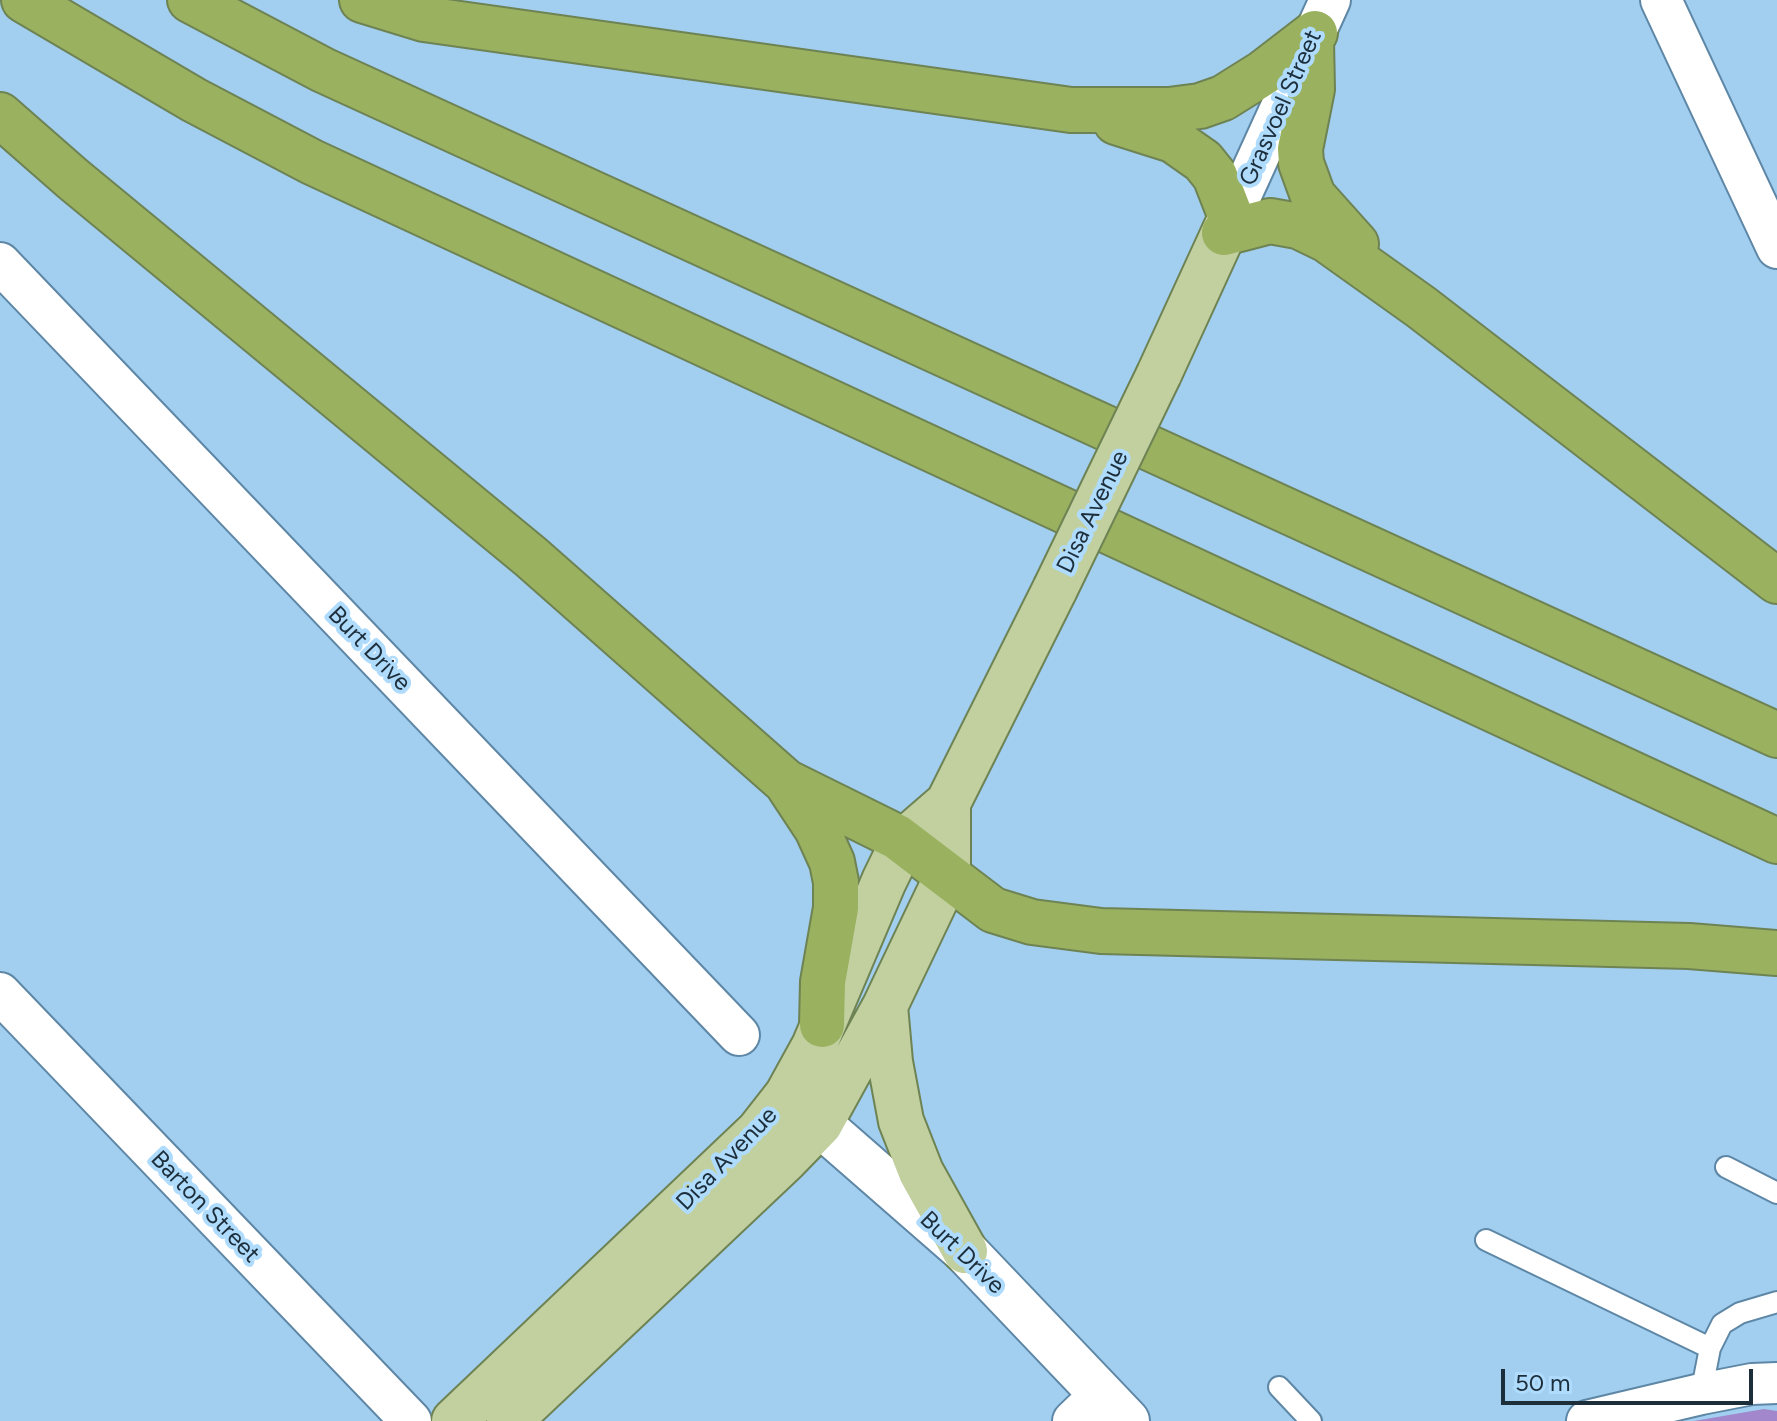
<!DOCTYPE html>
<html>
<head>
<meta charset="utf-8">
<style>
	body { margin:0 }
	#map { position:relative; width:1777px; height:1421px; overflow:hidden; background:#a2ceef; font-family:Figtree,sans-serif }
	canvas { display:block }
	.scale { position:absolute; left:1501px; top:1369px; width:252px; height:36px; box-sizing:border-box; border:4px solid #1d2e3b; border-top:0; padding-left:10px; font-size:24px; line-height:28px; white-space:nowrap; color:#1d2e3b; -webkit-text-stroke:6px #afdbfd; paint-order:stroke }
</style>
</head>
<body>
<div id="map">
<canvas width="1777" height="1421"></canvas>
<div class="scale">50 m</div>
</div>
<script>
const c = document.querySelector('canvas').getContext('2d');
c.lineJoin = 'round';
function paint(path, color) {
  c.fillStyle = color;
  c.fill(path, 'evenodd');
}
function toPath(rows) {
  const path = new Path2D();
  for (const r of rows) {
    path.moveTo(r[0], r[1]);
    for (let i = 2; i < r.length; i += 2) path.lineTo(r[i], r[i + 1]);
  }
  return path;
}
function strokePath(path, color, width, dash) {
  c.strokeStyle = color;
  c.lineWidth = width;
  c.lineCap = dash ? 'butt' : 'round';
  c.setLineDash(dash || []);
  c.stroke(path);
}
function write(font, color, halo, rows, align = 'center') {
  c.font = font + ' Figtree,sans-serif';
  c.lineWidth = 8;
  c.setLineDash([]);
  c.textBaseline = 'middle';
  c.strokeStyle = halo;
  c.fillStyle = color;
  for (const [text, x, y, turn = 0] of rows) {
    c.save();
    c.translate(x, y);
    c.rotate((+turn || 0) * Math.PI / 180);
    c.textAlign = isNaN(turn) ? turn : align;
    if (halo) c.strokeText(text, 0, 0);
    c.fillText(text, 0, 0);
    c.restore();
  }
}
paint(toPath([
	[1764,1409,1777,1411,1777,1421,1694,1421]
]), '#a287cc');
const lane = toPath([
	[1726,1167,1777,1193],
	[1486,1240,1710,1348],
	[1279,1387,1311,1421],
	[1701,1394,1710,1348,1722,1324,1740,1313,1777,1302]
]);
const street = toPath([
	[1661,0,1777,248],
	[1231,217,1330,0],
	[0,263,739,1035],
	[0,993,411,1421],
	[1073,1421,1101,1394],
	[1587,1421,1701,1394,1752,1384,1777,1383]
]);
const secondary = toPath([
	[792,1100,965,1251,1127,1421]
]);
const primary = toPath([
	[1159,374,1231,217],
	[885,1006,890,1062,901,1121,921,1172,965,1251],
	[454,1421,758,1132,787,1095,814,1046,884,881,903,842,948,803,1055,589],
	[509,1421,786,1159,820,1124,885,1006,948,874,948,803]
]);
const highway = toPath([
	[24,0,194,100,312,162,1777,841],
	[190,0,323,70,1777,735],
	[362,0,424,19,1071,110,1169,110,1200,106,1223,98,1263,73,1315,33],
	[1311,41,1312,89,1300,149,1301,163,1313,196,1356,244],
	[0,115,73,179,531,557,786,782,897,837,993,910,1032,922,1101,931,1689,946,1777,953],
	[1116,122,1173,140,1203,161,1215,176,1231,217],
	[1224,233,1270,221,1298,226,1327,240,1421,307,1777,581],
	[786,782,817,829,832,862,836,882,836,908,823,982,822,1025]
]);
strokePath(lane, '#5e87a6', 24);
strokePath(street, '#5e87a6', 44);
strokePath(secondary, '#5e87a6', 48);
strokePath(primary, '#6e8353', 48);
strokePath(highway, '#6e8353', 48);
strokePath(lane, '#fff', 20);
strokePath(street, '#fff', 40);
strokePath(secondary, '#fff', 44);
strokePath(primary, '#c2d0a0', 44);
strokePath(highway, '#9ab160', 44);
const primaryBridge = toPath([
	[1055,589,1159,374]
]);
strokePath(primaryBridge, '#6e8353', 48, []);
strokePath(primaryBridge, '#c2d0a0', 44);
write('24px', '#1d2e3b', '#afdbfd', [
	["Grasvoel Street",1281,108,-66],
	["Disa Avenue",1093,512,-64],
	["Burt Drive",369,649,46],
	["Disa Avenue",727,1159,-46],
	["Barton Street",205,1207,46],
	["Burt Drive",962,1253,44]
]);
</script>
</body>
</html>
